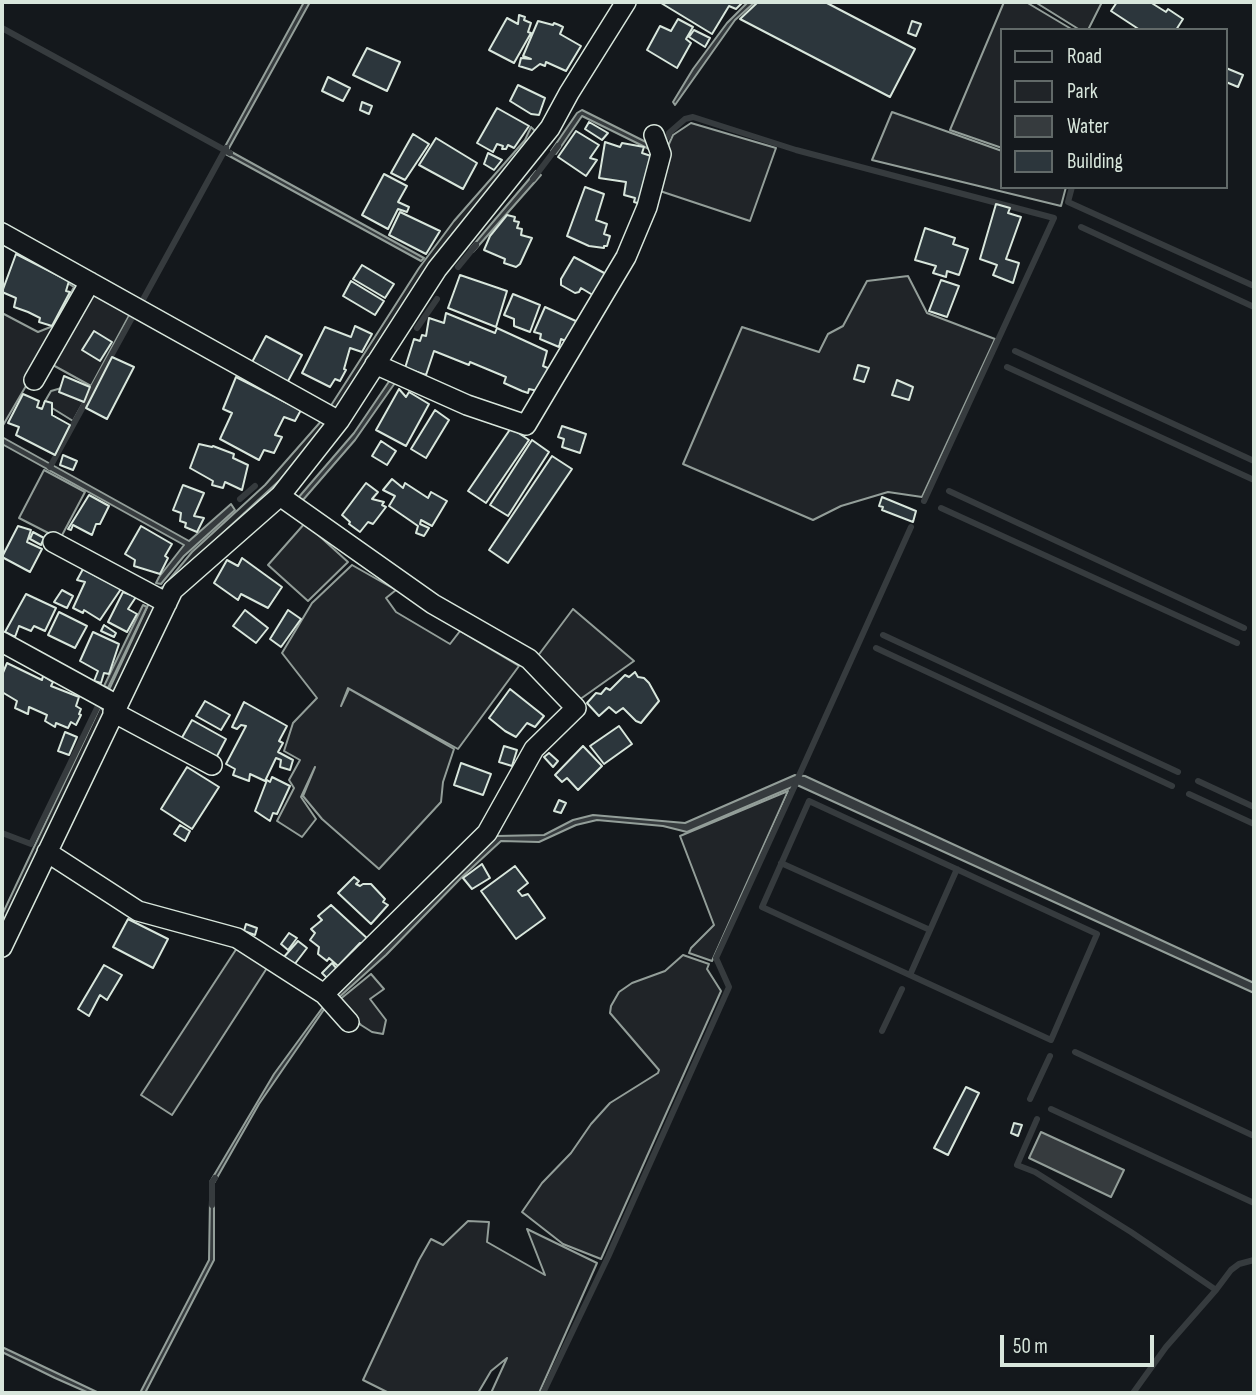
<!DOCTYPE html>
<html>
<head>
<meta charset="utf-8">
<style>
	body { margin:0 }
	#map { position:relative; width:1256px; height:1395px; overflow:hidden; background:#14181c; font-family:"Sofia Sans Condensed",sans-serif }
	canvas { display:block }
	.frame { position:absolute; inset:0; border:4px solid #d8e6dc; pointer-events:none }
	.legend { position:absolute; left:1000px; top:28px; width:228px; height:161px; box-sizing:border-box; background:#14181c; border:2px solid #626a69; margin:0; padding:9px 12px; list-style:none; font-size:21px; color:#d8e6dc }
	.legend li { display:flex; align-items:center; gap:14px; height:35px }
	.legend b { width:35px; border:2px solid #626a69 }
	.scale { position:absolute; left:1000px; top:1335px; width:154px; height:32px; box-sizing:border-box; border:4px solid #d8e6dc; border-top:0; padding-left:9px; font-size:21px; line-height:24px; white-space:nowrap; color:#d8e6dc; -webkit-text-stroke:5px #14181c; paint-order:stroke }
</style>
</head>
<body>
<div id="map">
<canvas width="1256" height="1395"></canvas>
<div class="frame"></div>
<ul class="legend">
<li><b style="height:9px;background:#14181c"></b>Road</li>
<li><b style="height:19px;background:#202428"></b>Park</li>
<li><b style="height:19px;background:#363b3e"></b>Water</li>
<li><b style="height:19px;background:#2c363c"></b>Building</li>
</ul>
<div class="scale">50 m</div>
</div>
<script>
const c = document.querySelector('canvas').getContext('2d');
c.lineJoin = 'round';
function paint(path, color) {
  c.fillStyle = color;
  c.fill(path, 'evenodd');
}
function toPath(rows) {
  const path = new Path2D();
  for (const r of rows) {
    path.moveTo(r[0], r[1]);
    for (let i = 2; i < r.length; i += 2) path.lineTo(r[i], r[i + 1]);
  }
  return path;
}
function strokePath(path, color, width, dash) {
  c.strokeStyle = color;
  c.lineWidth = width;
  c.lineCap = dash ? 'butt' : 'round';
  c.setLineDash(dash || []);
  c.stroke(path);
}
const green = toPath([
	[1004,2,1026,2,1073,30,1002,30,1002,148,950,130,1004,2],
	[1035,2,1102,2,1088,30,1080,30,1035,2],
	[892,112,1002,151,1002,187,1066,187,1061,206,872,160,892,112],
	[691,123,776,148,750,221,657,190,668,146,673,135,691,123],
	[31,254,85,285,2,427,2,313,38,332,53,326,74,287,28,260,31,254],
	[908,276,927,313,995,339,922,497,888,492,841,506,813,520,683,464,742,327,819,352,828,334,843,326,867,281,908,276],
	[92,292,131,312,91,386,51,364,92,292],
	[72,385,88,394,73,421,44,403,51,391,72,385],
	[44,470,85,492,60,539,19,518,44,470],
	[305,523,348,562,308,601,268,565,305,523],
	[352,565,396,590,386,598,396,612,450,644,460,631,519,666,458,749,348,688,341,706,349,689,454,749,443,782,441,802,379,869,322,819,303,796,315,767,301,797,316,819,302,837,277,821,294,788,289,780,300,760,284,751,293,723,317,698,282,653,312,603,352,565],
	[573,609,634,661,579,700,537,657,573,609],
	[788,791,712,961,689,953,691,948,714,925,680,836,788,791],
	[237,948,267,968,172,1115,141,1095,237,948],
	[683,955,709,964,707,969,721,991,601,1259,563,1244,522,1212,542,1183,571,1153,591,1124,610,1103,658,1073,659,1070,610,1013,611,1006,619,992,632,983,665,971,683,955],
	[371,974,384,989,370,999,386,1020,383,1034,372,1032,361,1025,338,1001,371,974],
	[468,1221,489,1222,487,1242,545,1275,527,1229,597,1263,539,1393,491,1393,507,1358,491,1371,478,1393,389,1393,363,1380,419,1260,431,1239,443,1245,468,1221]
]);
paint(green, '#202428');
strokePath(green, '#939e99', 2);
const parking = toPath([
	[531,127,535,131,533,137,335,409,330,407,419,268,454,221,525,140,531,127],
	[323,419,327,423,280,480,185,568,165,594,158,589,163,587,192,552,265,485,323,419],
	[149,603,155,606,114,692,108,692,149,603],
	[100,707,105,712,2,929,2,915,100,707]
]);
paint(parking, '#24282b');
strokePath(parking, '#939e99', 2);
const water = toPath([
	[304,2,310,2,228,150,424,258,421,261,222,152,304,2],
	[748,2,755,2,735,20,675,105,673,102,693,69,727,23,748,2],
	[582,110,652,145,649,149,582,116,556,154,551,151,577,113,582,110],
	[536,171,541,175,473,252,470,249,536,171],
	[390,380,395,383,355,440,303,500,298,498,354,433,390,380],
	[2,437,189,541,231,504,235,510,184,556,161,584,156,583,159,577,184,545,2,444,2,437],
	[143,605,147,607,146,609,108,688,104,686,143,605],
	[795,775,805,776,1254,983,1254,993,797,785,687,832,663,826,597,820,576,825,539,842,501,841,462,877,386,955,336,1000,334,997,497,836,544,835,573,820,593,815,685,823,795,775],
	[323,1007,325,1008,259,1104,214,1183,210,1182,274,1074,323,1007],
	[1041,1132,1124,1170,1111,1197,1029,1158,1041,1132],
	[210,1199,214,1200,214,1260,145,1393,140,1393,209,1260,210,1199],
	[2,1347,99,1393,89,1393,55,1378,2,1352,2,1347]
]);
paint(water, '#363b3e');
strokePath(water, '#939e99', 2);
strokePath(toPath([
	[2,28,230,153],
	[659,140,668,137,669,133,685,119,693,117,796,150,1054,218,924,501],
	[533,179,558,146],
	[1072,187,1068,202,1254,286],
	[1081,227,1254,307],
	[458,267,476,245],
	[140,305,226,148],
	[417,328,437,299],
	[1015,351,1254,461],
	[1007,367,1254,480],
	[50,467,134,314],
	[949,491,1244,628],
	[240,499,255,486],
	[941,508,1237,643],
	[883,635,1178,772],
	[876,648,1172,786],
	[797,780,911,527],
	[1198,781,1254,807],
	[1189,794,1254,824],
	[809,801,1097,934,1051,1040,762,907,809,801],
	[2,833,31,844,98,706],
	[781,863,930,930,957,869],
	[910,975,930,930],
	[882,1031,902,989],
	[1075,1052,1254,1136],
	[1030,1099,1050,1056],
	[1051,1109,1254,1203],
	[1037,1119,1017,1165,1035,1172,1131,1232,1216,1290,1166,1347,1133,1393],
	[212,1205,212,1182,215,1178],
	[1216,1290,1231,1270,1239,1264,1254,1260],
	[543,1393,608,1257,729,987,716,958,797,781]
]), '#363b3e', 6);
const building = toPath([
	[662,2,743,2,736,9,729,6,712,34,661,3,662,2],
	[758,2,825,2,915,49,890,97,740,19,758,2],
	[1117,2,1150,2,1166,12,1168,9,1183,19,1176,30,1140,30,1111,11,1117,2],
	[519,15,525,17,524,20,531,23,528,32,531,33,514,63,489,50,507,18,518,24,519,15],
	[678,19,693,27,686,39,691,43,677,68,647,50,660,26,671,31,678,19],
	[538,21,553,25,554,23,559,25,563,27,560,34,581,46,566,71,546,62,545,66,540,64,532,70,519,66,521,58,531,59,523,56,538,21],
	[912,21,921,24,916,36,908,33,912,21],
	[694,30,710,38,705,47,689,37,694,30],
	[367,48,400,62,387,91,353,75,367,48],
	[1226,68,1243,75,1238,87,1226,82,1226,68],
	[328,77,350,88,343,101,322,91,328,77],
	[518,85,545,98,539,115,531,114,510,101,518,85],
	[362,102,372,106,369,114,360,110,362,102],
	[497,108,529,126,514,148,508,145,506,149,502,149,503,146,497,144,493,152,477,143,497,108],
	[589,122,608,133,602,140,585,129,589,122],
	[576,131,599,145,590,158,597,160,586,176,558,157,576,131],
	[413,134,429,144,405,180,391,173,413,134],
	[436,138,477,163,463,189,419,165,436,138],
	[605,142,620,147,622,143,644,147,642,153,654,157,641,204,634,202,635,198,624,195,626,182,599,178,605,142],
	[488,153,502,160,494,170,484,164,488,153],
	[384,174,407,186,398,202,409,207,407,212,398,209,388,229,362,215,384,174],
	[585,187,604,194,596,220,607,224,604,234,610,236,607,246,604,246,604,248,589,246,567,236,585,187],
	[996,204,1010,208,1008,213,1021,217,1006,259,1019,263,1013,283,993,275,997,265,980,259,996,204],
	[400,212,440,231,426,254,389,235,400,212],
	[507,215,515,217,514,221,519,222,517,228,522,229,521,235,532,238,520,264,516,267,504,263,505,259,484,250,490,236,507,215],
	[925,228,955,238,953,244,968,249,959,275,947,271,946,277,933,273,936,266,915,260,925,228],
	[16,254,69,281,66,291,70,292,52,326,39,322,40,318,28,312,14,307,16,298,2,292,16,254],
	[574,257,608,275,596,297,581,288,579,292,575,293,561,285,561,279,574,257],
	[362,265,394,284,385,298,353,279,362,265],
	[460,275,507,291,496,327,448,308,460,275],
	[941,280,959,286,947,317,929,311,941,280],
	[351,281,384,301,375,315,343,296,351,281],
	[513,294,540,305,530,332,514,326,514,319,504,315,513,294],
	[545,307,578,322,568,342,561,339,559,347,540,339,541,334,534,332,545,307],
	[446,313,495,333,497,328,547,351,543,366,550,369,538,391,529,389,528,393,522,391,504,383,506,377,470,362,469,365,434,351,426,375,405,368,414,339,420,341,422,335,426,336,429,318,444,323,446,313],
	[355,326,372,334,362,352,350,348,344,369,346,370,340,381,335,379,330,387,302,373,325,327,351,337,355,326],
	[94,331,112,342,100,361,82,350,94,331],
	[266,336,302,355,287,383,251,364,266,336],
	[112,357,134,367,107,419,86,408,112,357],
	[858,365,869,368,864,382,854,379,858,365],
	[64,376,90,387,84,402,59,392,64,376],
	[236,377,301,410,295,421,284,417,275,435,282,437,274,453,264,450,259,460,220,439,232,413,223,409,236,377],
	[897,380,913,387,909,400,892,395,897,380],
	[399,389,406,397,409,392,429,404,406,446,376,430,399,389],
	[23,394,39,401,37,407,42,409,45,401,52,403,52,415,70,425,55,455,16,435,19,427,8,423,23,394],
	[435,410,449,420,426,458,411,449,435,410],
	[562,426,586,434,580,453,562,447,564,439,558,437,562,426],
	[511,428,529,440,486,503,468,491,511,428],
	[532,440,549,452,508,516,490,505,532,440],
	[381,441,396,451,387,465,372,456,381,441],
	[199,444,212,447,213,446,234,454,233,458,248,465,242,490,225,482,223,488,212,485,213,481,190,468,199,444],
	[63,455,77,461,73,470,60,465,63,455],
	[552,456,572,469,508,563,489,550,552,456],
	[392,479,403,488,405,483,428,498,431,492,447,501,432,526,421,520,420,524,429,528,424,536,416,533,418,526,389,506,395,496,383,490,392,479],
	[366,483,378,492,372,499,384,502,382,505,386,507,373,524,368,522,360,532,349,524,350,522,342,515,366,483],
	[183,485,204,493,194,516,204,518,197,532,185,527,186,523,180,521,181,513,173,510,183,485],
	[89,495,109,506,100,524,96,524,92,535,73,525,71,530,68,529,89,495],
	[882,497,916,511,913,522,882,510,883,507,879,506,882,497],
	[18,526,31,530,27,542,42,549,30,572,2,557,18,526],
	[141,526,172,544,165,556,168,558,160,574,134,566,135,560,125,554,141,526],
	[33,532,44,538,41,545,30,539,33,532],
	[242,558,282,587,268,608,241,594,238,600,214,583,227,560,238,566,242,558],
	[83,569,121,589,100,620,84,610,83,613,73,608,85,582,77,580,83,569],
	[62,590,73,596,67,608,54,602,62,590],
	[123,592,136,597,128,609,137,614,127,632,108,622,123,592],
	[26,594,56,608,45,631,34,626,31,631,19,626,15,637,5,632,26,594],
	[245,610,268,628,256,643,233,626,245,610],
	[288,610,301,619,281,647,270,639,288,610],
	[59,612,87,626,75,648,48,635,59,612],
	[104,625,116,633,114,637,101,631,104,625],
	[93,632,119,644,109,674,104,673,101,683,94,681,98,671,80,661,93,632],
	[7,663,42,680,43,676,53,682,51,686,79,697,76,706,81,709,79,714,81,715,76,725,71,722,68,728,56,723,55,727,45,721,47,715,29,707,28,714,15,708,17,701,2,692,2,675,7,663],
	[635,672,638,677,644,678,649,683,659,701,641,723,636,721,623,708,616,713,609,707,599,716,587,703,596,693,601,694,606,688,610,690,625,675,629,677,635,672],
	[510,689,544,716,535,727,527,723,516,737,505,731,489,718,510,689],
	[205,701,230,715,221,730,196,716,205,701],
	[244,702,287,726,279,741,283,743,278,752,293,760,290,770,280,767,281,760,276,758,265,781,250,774,249,781,233,775,235,769,226,764,246,726,241,725,237,729,232,727,244,702],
	[192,720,226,739,216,758,180,741,192,720],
	[619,726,632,744,604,764,590,746,619,726],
	[65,732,77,737,69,755,58,751,65,732],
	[504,746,517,750,512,766,499,762,504,746],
	[583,746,602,766,578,790,567,778,562,782,555,775,583,746],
	[549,753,558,761,553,767,544,757,549,753],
	[461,763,491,774,483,795,454,785,461,763],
	[187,767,219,787,192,829,161,809,187,767],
	[272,777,290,786,277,814,273,813,270,821,255,811,267,780,270,782,272,777],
	[559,800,566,803,561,813,554,811,559,800],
	[180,825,190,831,185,841,174,834,180,825],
	[482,864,490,878,472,889,463,878,482,864],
	[515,866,528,883,518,891,522,896,528,894,545,918,516,939,481,891,515,866],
	[354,877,359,881,356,884,360,886,363,884,371,884,385,899,383,902,388,905,371,924,338,893,354,877],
	[331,905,369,940,365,945,360,943,338,966,329,958,327,961,318,954,319,947,310,940,315,933,311,929,322,920,318,916,331,905],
	[128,919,168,939,153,968,113,947,128,919],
	[246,924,257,928,255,935,244,931,246,924],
	[289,933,297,938,288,950,281,944,289,933],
	[298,941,307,948,294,965,283,958,298,941],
	[332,963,337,969,328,979,322,973,332,963],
	[104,965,122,975,107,1000,100,995,89,1016,78,1009,104,965],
	[966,1087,979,1093,948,1155,934,1148,966,1087],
	[1014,1123,1022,1125,1018,1136,1011,1133,1014,1123]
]);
paint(building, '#2c363c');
strokePath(building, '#d8e6dc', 2);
const minor = toPath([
	[2,233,339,421],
	[375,364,467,405,526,425,626,257,647,207,661,154,654,135],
	[34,380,90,282],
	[280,496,433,604,529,659,576,708,534,749,487,833,324,994],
	[53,542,167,603],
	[2,642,117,705],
	[113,712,212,765],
	[47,852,138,911,237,938,324,994,349,1022],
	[2,947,173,590,280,496,339,421,437,269,550,128,569,93,626,2]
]);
strokePath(minor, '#d8e6dc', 22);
strokePath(minor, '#14181c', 19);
</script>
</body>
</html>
